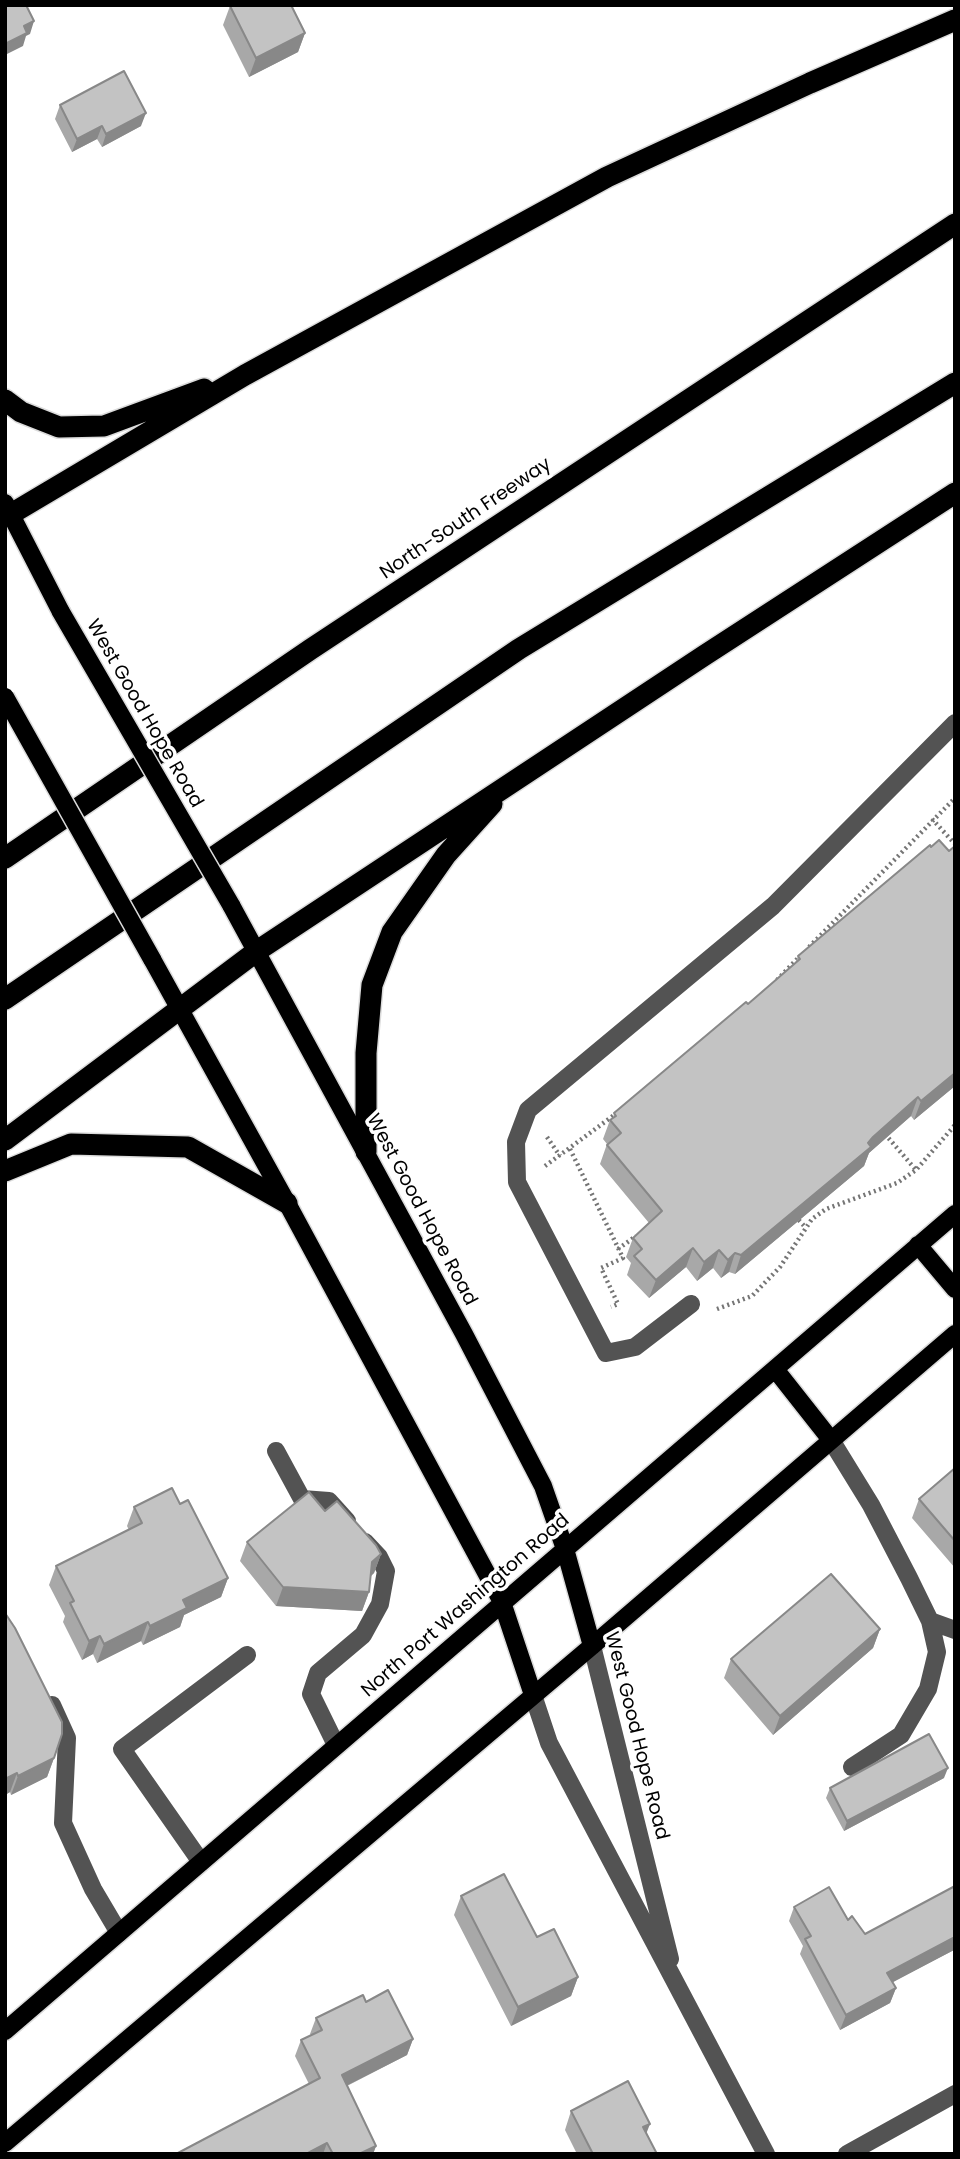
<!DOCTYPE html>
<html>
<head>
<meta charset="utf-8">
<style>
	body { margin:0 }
	#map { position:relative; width:960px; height:2159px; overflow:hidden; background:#fff; font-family:Poppins,sans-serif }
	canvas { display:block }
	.frame { position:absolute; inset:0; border:7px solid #000; pointer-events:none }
</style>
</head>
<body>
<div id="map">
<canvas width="960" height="2159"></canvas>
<div class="frame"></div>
</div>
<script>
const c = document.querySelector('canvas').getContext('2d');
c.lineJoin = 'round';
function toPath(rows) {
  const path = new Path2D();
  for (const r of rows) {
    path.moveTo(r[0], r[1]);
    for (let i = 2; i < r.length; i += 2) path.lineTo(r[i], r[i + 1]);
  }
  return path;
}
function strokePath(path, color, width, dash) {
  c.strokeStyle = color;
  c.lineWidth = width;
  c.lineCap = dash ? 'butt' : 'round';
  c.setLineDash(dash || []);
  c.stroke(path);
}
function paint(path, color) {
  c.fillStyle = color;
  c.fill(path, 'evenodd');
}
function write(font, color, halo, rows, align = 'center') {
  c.font = font + ' Poppins,sans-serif';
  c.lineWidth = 7;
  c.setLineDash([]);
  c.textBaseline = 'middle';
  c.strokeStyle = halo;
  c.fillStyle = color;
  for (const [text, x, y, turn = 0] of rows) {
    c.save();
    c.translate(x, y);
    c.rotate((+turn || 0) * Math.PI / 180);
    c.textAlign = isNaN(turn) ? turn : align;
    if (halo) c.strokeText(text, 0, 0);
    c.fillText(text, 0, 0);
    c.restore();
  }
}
const major = toPath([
	[5,503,61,612],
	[231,905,464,1334,543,1486,565,1549,592,1646],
	[152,959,287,1203,502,1602,533,1695],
	[918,1245,955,1289],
	[775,1369,831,1440],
	[5,2031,955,1214],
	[5,2143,592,1646,955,1334]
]);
const highway = toPath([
	[5,400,21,412,59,427,104,426,204,389],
	[11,514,245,375,607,177,810,83,955,20],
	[5,858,311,649,955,224],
	[5,999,519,649,955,383],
	[5,1140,257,951,705,655,955,493],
	[366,1152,366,1053,372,985,392,932,446,855,492,804],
	[5,1171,71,1144,188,1147,287,1203]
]);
strokePath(major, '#dbdbdb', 21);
strokePath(highway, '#dbdbdb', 24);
strokePath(toPath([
	[932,819,955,844],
	[809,947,955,798],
	[777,980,800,956],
	[885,1134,916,1170],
	[547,1137,560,1156],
	[570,1149,623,1258,601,1268,618,1304,611,1307],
	[545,1166,617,1113],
	[795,1216,806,1228],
	[618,1249,636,1236],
	[717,1309,752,1296,780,1267,812,1219,826,1209,897,1183,916,1170,955,1125]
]), '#757575', 4.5, [2, 3.5]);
strokePath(toPath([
	[691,1304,635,1347,606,1353,517,1182,516,1142,528,1110,773,906,955,723],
	[831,1440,871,1505,909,1578,930,1621,937,1652,928,1689,901,1735,852,1767],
	[276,1451,302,1499,329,1501,347,1521],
	[930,1621,955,1630],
	[592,1646,670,1959],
	[533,1695,549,1743,766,2154],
	[52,1705,67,1738,63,1823,93,1889,119,1933],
	[336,1745,311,1694,318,1673,363,1635,380,1604,386,1571,379,1557,365,1542],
	[201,1862,122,1749,247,1655],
	[847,2154,955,2094]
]), '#535353', 18);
strokePath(major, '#000', 18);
strokePath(highway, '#000', 21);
const majorBridge = toPath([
	[61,612,231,905],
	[5,697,152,959]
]);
strokePath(majorBridge, '#dbdbdb', 21, []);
strokePath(majorBridge, '#000', 18);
paint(toPath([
	[230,6,305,33,298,52,249,77,223,25],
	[60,105,141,126,102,147,97,139,72,152,55,119],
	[798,956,955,1086,914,1120,911,1116,869,1153,864,1166,735,1274,729,1272,721,1278,713,1268,697,1281,686,1267,649,1298,627,1275,631,1263,626,1257,633,1238,649,1223,600,1164,607,1144,603,1139,610,1120,613,1118,614,1113,748,1004,795,963],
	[955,1468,955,1568,912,1518,919,1499],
	[180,1504,228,1578,221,1597,184,1615,180,1627,143,1645,141,1641,97,1663,93,1654,82,1660,63,1622,65,1616,49,1585,56,1566,129,1530,127,1526,134,1507],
	[325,1511,381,1554,374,1573,371,1576,369,1592,362,1611,276,1606,240,1561,247,1542],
	[5,1613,54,1758,47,1777,11,1795,10,1792,5,1795],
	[880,1629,873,1648,773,1735,724,1678,731,1659],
	[944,1778,844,1831,826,1798,830,1788],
	[955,1886,955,1952,954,1950,892,1982,896,1988,890,2003,840,2030,800,1954,803,1946,789,1921,794,1907,848,1920,865,1934],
	[461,1896,578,1977,571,1996,511,2026,454,1915],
	[366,2002,413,2039,407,2055,347,2086,376,2146,373,2154,176,2154,309,2084,295,2056,301,2040,311,2035,310,2034,316,2018],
	[571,2111,646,2134,657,2154,577,2154,565,2130]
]), '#a8a8a8');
paint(toPath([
	[34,21,30,34,26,36,23,46,5,55,5,44,24,26],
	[305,33,298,52,249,77,256,58],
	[146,113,141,126,102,147,106,134],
	[102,126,97,139,72,152,77,139],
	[955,1073,955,1086,914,1120,921,1101],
	[918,1097,911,1116,869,1153,864,1166,735,1274,741,1255,868,1143,873,1137],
	[693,1248,686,1267,649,1298,656,1280],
	[719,1250,713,1268,697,1281,704,1262],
	[735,1253,729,1272,721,1278,728,1260],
	[381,1554,374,1573,365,1581,372,1562],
	[228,1578,221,1597,184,1615,180,1627,143,1645,150,1626,183,1600],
	[283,1587,369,1592,362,1611,276,1606],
	[148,1622,141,1641,97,1663,104,1644],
	[880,1629,873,1648,773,1735,780,1716],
	[100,1636,93,1654,82,1660,89,1641],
	[54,1758,47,1777,11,1795,18,1776],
	[948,1768,944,1778,844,1831,847,1821],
	[17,1773,10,1792,5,1795,5,1779],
	[955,1937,955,1946,954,1950,882,1988,887,1973],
	[578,1977,571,1996,511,2026,518,2007],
	[896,1988,890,2003,840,2030,846,2015],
	[413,2039,407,2055,336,2091,342,2075],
	[650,2124,643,2142,643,2127],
	[327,2143,323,2154,306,2154],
	[376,2146,373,2154,359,2154]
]), '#888');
const building = toPath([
	[5,5,26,5,34,21,24,26,27,33,5,44,5,5],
	[232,5,291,5,305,33,256,58,230,6,232,5],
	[124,71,146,113,106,134,102,126,77,139,60,105,124,71],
	[939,840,949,851,955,846,955,1073,921,1101,918,1097,873,1137,868,1143,871,1147,741,1255,735,1253,728,1260,719,1250,704,1262,693,1248,656,1280,634,1256,642,1249,633,1238,662,1211,607,1145,621,1133,610,1120,616,1116,614,1113,746,1002,748,1004,800,959,798,956,930,845,931,847,939,840],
	[955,1468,955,1541,919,1499,955,1468],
	[172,1488,180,1504,188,1500,228,1578,183,1600,187,1608,150,1626,148,1622,104,1644,100,1636,89,1641,70,1603,74,1601,56,1566,142,1523,134,1507,172,1488],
	[309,1492,325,1511,337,1501,376,1545,381,1554,372,1562,369,1592,283,1587,247,1542,309,1492],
	[831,1574,880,1629,780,1716,731,1659,831,1574],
	[5,1613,15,1628,62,1722,62,1734,54,1758,18,1776,17,1773,5,1779,5,1613],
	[929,1734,948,1768,847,1821,830,1788,929,1734],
	[504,1874,537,1937,554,1929,578,1977,518,2007,461,1896,504,1874],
	[955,1886,955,1937,887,1973,896,1988,846,2015,805,1939,811,1936,794,1907,829,1887,848,1920,852,1916,865,1934,955,1886],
	[388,1990,413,2039,342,2075,376,2146,359,2154,333,2154,327,2143,306,2154,176,2154,320,2078,301,2040,322,2030,316,2018,363,1995,366,2002,388,1990],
	[628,2081,650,2124,643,2127,657,2154,593,2154,571,2111,628,2081]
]);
paint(building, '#c3c3c3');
strokePath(building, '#888', 2);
write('19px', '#000', '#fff', [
	["North-South Freeway",466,519,-34],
	["West Good Hope Road",144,714,60],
	["West Good Hope Road",421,1210,62],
	["North Port Washington Road",466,1606,-41],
	["West Good Hope Road",636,1736,76]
]);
</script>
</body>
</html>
